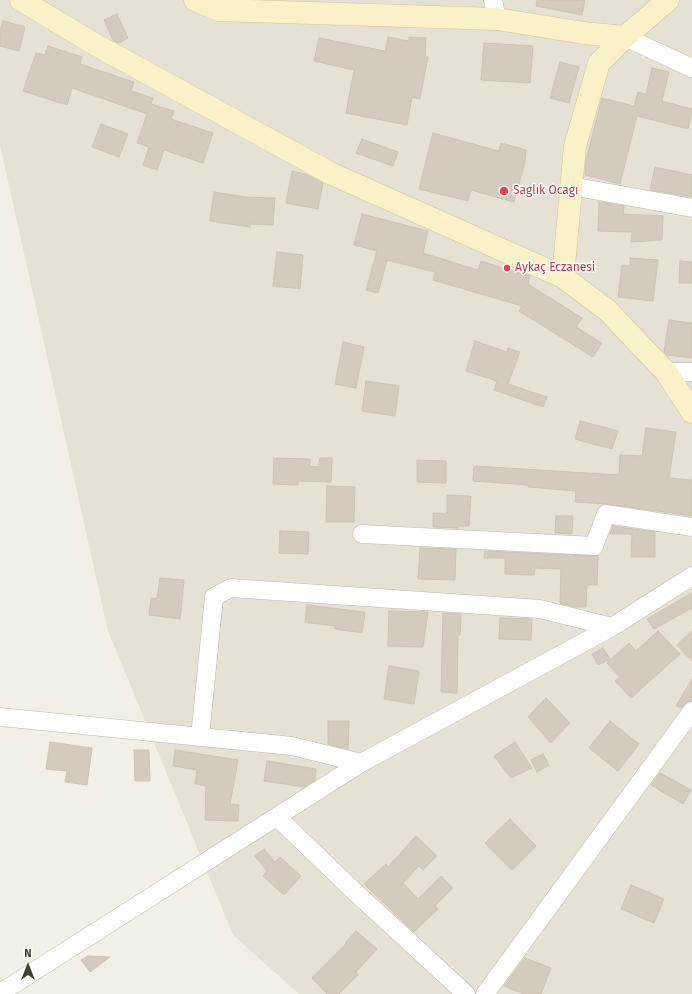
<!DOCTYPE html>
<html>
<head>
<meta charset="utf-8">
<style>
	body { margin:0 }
	#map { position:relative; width:692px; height:994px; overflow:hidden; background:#f2efe7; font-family:"Fira Sans",sans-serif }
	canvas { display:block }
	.north { position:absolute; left:8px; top:946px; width:40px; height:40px; -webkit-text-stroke:3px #fff; paint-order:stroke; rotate:0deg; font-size:11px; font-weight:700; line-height:16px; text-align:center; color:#454036 }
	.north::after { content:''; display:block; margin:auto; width:14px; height:18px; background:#454036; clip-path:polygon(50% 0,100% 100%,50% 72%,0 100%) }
</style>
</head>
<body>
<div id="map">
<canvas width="692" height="994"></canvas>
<div class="north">N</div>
</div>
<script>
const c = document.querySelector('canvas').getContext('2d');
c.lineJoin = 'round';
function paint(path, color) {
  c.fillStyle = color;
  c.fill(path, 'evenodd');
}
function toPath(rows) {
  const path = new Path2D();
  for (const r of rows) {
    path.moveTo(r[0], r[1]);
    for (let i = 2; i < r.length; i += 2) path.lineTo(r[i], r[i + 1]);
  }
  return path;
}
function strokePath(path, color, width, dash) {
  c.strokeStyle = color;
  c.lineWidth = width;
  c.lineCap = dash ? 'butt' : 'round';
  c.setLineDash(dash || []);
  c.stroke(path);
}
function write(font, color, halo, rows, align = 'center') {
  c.font = font + ' "Fira Sans",sans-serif';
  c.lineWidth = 3;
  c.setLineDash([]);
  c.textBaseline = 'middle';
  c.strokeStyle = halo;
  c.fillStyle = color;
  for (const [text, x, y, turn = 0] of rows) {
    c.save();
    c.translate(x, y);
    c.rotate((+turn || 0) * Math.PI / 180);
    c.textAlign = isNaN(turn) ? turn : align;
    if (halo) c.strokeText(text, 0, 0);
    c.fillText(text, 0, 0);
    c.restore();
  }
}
paint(toPath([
	[0,0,692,0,692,994,299,994,233,935,108,631,0,145]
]), '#e6e1d5');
const building = toPath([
	[537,0,585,0,582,15,536,6,537,0],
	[117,14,128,38,118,43,113,40,104,20,117,14],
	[3,21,25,27,19,51,0,46,0,31,3,21],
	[388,37,409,41,409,37,426,38,425,57,428,57,420,99,412,97,407,125,346,113,354,70,314,61,319,38,385,51,388,37],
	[484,43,533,46,530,83,481,80,484,43],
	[48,46,82,57,80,64,134,82,131,91,153,98,151,104,174,111,171,119,213,133,203,163,164,150,157,170,143,165,149,147,137,143,147,114,72,88,67,105,23,91,36,53,45,55,48,46],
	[560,62,579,67,569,103,550,98,560,62],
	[652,68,669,72,662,101,692,109,688,129,637,116,620,184,585,175,586,160,602,98,634,106,638,92,646,94,652,68],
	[101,124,128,134,119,157,92,147,101,124],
	[433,133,499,151,501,143,526,150,525,162,514,202,471,190,468,201,419,189,433,133],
	[362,139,398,152,393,166,356,153,362,139],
	[655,167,692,175,692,197,650,190,655,167],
	[292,171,305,174,323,183,318,209,286,203,292,171],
	[214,192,245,197,275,198,273,225,250,224,250,227,210,221,214,192],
	[599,202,624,206,623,214,663,216,662,240,631,242,632,232,598,231,599,202],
	[362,214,428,231,423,253,478,270,481,261,530,276,528,284,582,318,576,327,602,343,593,357,519,311,522,306,433,280,435,272,387,260,378,293,366,290,377,251,354,245,362,214],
	[277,252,303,255,300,289,273,286,277,252],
	[630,258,658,260,653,301,618,297,622,265,630,266,630,258],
	[680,261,692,262,692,283,679,283,680,261],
	[669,320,692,323,692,358,667,355,664,352,669,320],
	[475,341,507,352,508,348,520,352,508,384,547,397,543,407,494,390,497,381,466,371,475,341],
	[343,342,364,347,356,388,335,384,343,342],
	[366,381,399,386,395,416,362,411,366,381],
	[580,421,618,431,612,449,575,439,580,421],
	[646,428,676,432,669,478,692,480,692,516,608,504,575,502,576,491,528,487,529,485,473,481,474,466,619,475,620,455,642,456,646,428],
	[274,458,310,459,310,466,318,467,320,458,332,458,331,482,298,481,298,485,273,484,274,458],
	[417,460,446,461,446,483,417,482,417,460],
	[327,486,355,487,354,522,326,522,327,486],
	[447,495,471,496,469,526,458,526,458,528,433,527,433,513,447,514,447,495],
	[556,516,573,516,572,534,555,533,556,516],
	[613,526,655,532,655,557,631,557,632,534,610,534,613,526],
	[280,531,309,532,308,554,279,553,280,531],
	[420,548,456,549,455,580,418,579,420,548],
	[485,551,593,556,598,555,597,585,587,585,586,607,575,607,560,603,561,569,535,568,534,575,505,574,505,558,484,558,485,551],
	[160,578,184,580,180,619,149,615,151,598,157,599,160,578],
	[692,593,692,608,654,629,647,619,692,593],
	[307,605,365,612,362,633,335,629,335,626,305,622,307,605],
	[389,611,428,612,423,647,388,646,389,611],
	[443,613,461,614,460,635,458,635,457,693,441,692,443,613],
	[500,618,532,619,531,640,499,639,500,618],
	[658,631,680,654,631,698,615,681,620,677,607,663,629,643,636,651,658,631],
	[692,631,692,661,677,645,692,631],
	[603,648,610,659,598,665,592,654,603,648],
	[389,666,419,671,414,704,384,699,389,666],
	[692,679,692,701,687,702,681,708,676,706,692,679],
	[546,698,570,723,551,743,528,717,546,698],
	[328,721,349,721,348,749,328,744,328,721],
	[610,721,639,744,618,771,589,748,610,721],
	[50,742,92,748,87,785,65,782,67,771,46,769,50,742],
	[515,742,532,768,511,778,494,756,515,742],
	[134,750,149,750,150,781,135,781,134,750],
	[175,750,238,760,230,804,239,805,238,821,205,820,206,786,195,784,197,770,173,766,175,750],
	[543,754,549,765,537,772,531,760,543,754],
	[267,761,316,769,315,780,304,787,264,781,267,761],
	[660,773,691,790,683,804,651,785,660,773],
	[510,819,536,846,512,870,485,843,510,819],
	[416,836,437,856,423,870,419,866,403,883,418,899,441,876,453,888,435,906,438,909,414,932,364,884,386,864,388,867,416,836],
	[264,849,275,862,280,857,301,876,284,895,263,876,267,871,255,856,264,849],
	[631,885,664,899,654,923,621,909,631,885],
	[356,931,377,949,356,972,358,975,339,994,327,994,312,978,346,944,345,943,356,931],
	[88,956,110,957,90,972,81,960,88,956],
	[525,958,551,968,541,994,524,994,504,986,525,958]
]);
paint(building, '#d3cbbd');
strokePath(building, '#cdc3b0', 1);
const street = toPath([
	[493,0,497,19],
	[625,37,692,68],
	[571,186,692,208],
	[666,372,692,372],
	[362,534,594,546,606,514,692,527],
	[0,717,292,746,361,763],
	[200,737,214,597,231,588,540,609,612,627],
	[277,817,354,891,466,994],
	[0,993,361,763,612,627,692,576],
	[485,994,692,711]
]);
const secondary = toPath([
	[21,0,96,45,332,174,563,277,607,310,666,372,692,412],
	[195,0,219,10,497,19,584,33,625,37],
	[563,277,575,146,599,63,625,37,668,0]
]);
strokePath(street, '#bdb7aa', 19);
strokePath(secondary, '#cfc499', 23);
strokePath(street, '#fff', 18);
strokePath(secondary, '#fbf1c8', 22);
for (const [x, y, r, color] of [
	[504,191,5,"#e0444e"],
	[507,268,4,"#e0444e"]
]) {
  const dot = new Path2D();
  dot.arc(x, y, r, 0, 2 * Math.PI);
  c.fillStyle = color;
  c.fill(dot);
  strokePath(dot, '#fff', 1.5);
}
write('12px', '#be3a42', '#fff', [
	["Saglık Ocagı",513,191],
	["Aykaç Eczanesi",515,268]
], 'left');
</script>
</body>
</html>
